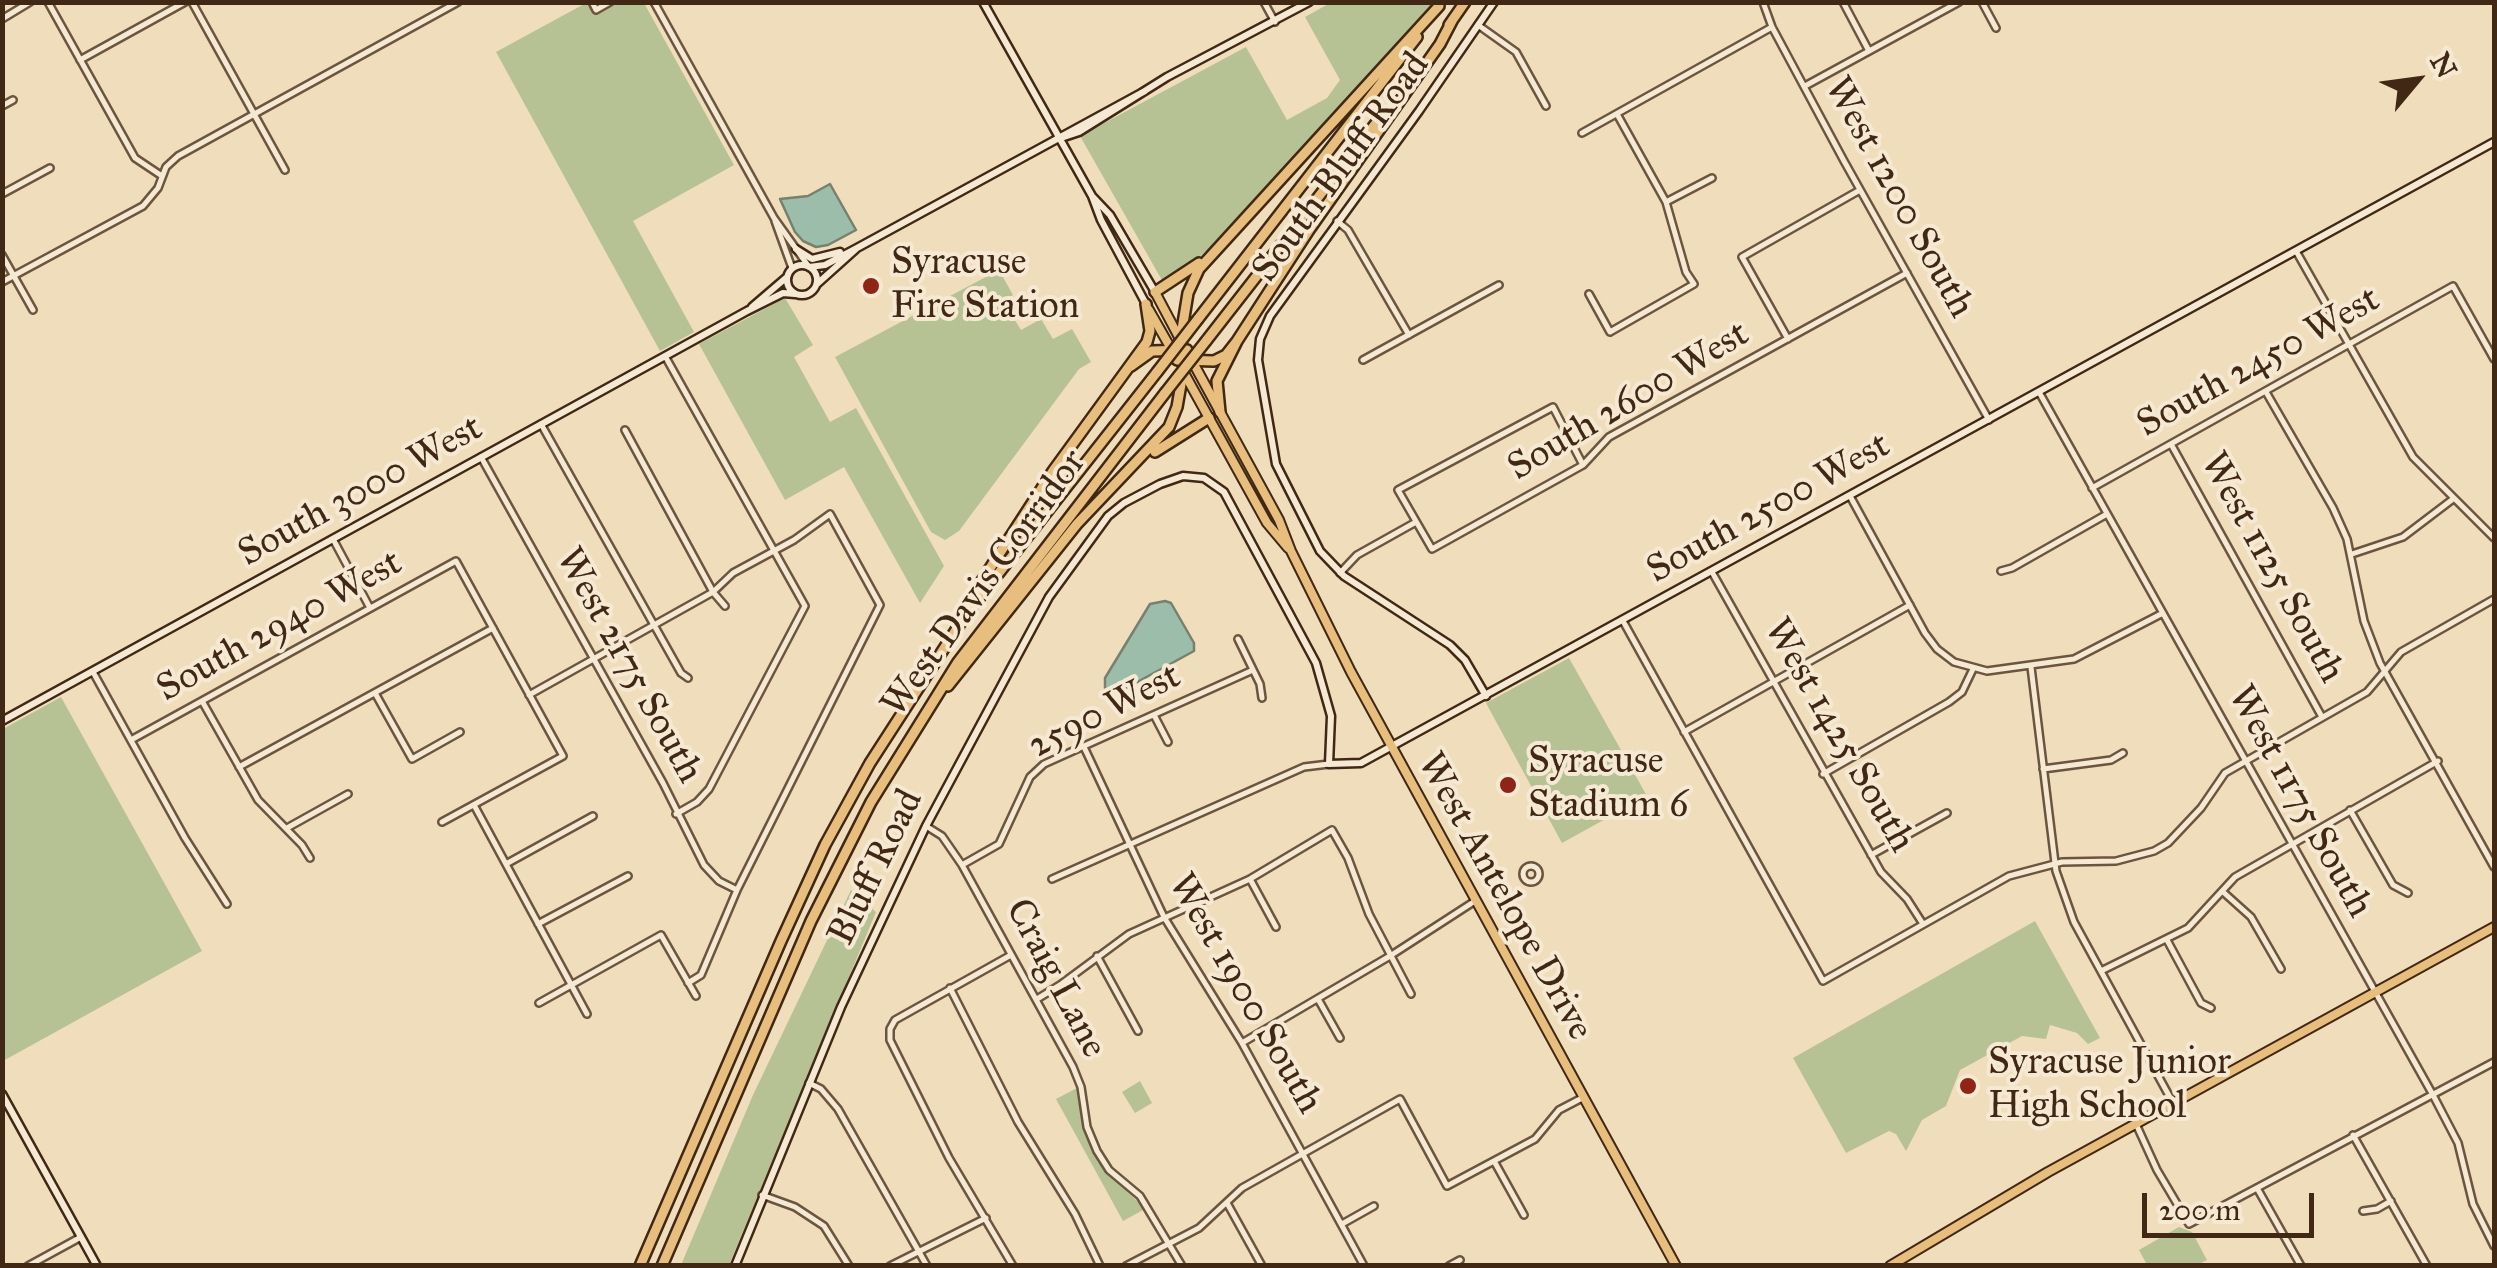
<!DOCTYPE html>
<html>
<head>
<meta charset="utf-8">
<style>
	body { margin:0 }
	#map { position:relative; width:2497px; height:1268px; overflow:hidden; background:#f0ddbc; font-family:"IM FELL Great Primer",serif }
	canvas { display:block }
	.frame { position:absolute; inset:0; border:5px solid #402814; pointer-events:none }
	.north { position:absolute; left:2367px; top:30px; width:100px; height:100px; -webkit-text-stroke:8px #f5e9d3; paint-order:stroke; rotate:61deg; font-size:28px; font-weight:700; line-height:40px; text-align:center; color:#402814 }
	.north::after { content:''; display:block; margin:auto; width:35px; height:45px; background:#402814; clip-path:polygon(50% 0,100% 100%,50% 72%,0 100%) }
	.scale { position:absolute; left:2142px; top:1193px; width:172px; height:45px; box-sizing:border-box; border:5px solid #402814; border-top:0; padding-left:12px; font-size:30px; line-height:35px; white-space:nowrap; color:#402814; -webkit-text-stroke:8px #f5e9d3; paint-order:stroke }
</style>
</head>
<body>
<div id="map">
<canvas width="2497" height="1268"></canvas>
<div class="frame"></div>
<div class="north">N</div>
<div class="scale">200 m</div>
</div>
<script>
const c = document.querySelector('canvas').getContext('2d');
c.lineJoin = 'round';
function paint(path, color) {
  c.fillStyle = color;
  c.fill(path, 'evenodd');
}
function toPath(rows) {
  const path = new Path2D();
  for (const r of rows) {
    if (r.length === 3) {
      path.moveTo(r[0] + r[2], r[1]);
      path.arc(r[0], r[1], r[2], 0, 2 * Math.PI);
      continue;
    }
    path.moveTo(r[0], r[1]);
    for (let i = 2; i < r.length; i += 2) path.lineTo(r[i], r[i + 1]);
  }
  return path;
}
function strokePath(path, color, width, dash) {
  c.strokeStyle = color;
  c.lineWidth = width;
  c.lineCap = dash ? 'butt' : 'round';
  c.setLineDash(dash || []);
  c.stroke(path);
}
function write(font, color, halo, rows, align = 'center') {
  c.font = font + ' "IM FELL Great Primer",serif';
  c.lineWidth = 8;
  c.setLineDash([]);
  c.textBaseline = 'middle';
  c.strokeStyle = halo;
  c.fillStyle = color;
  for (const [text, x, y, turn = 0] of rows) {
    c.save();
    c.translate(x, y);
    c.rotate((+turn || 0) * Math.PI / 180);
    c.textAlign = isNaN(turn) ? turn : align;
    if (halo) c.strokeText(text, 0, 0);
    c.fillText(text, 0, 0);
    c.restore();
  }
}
paint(toPath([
	[586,3,644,3,734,165,633,221,694,332,660,351,496,52],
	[1330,3,1433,3,1352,97,1228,231,1187,268,1163,282,1080,136,1246,47,1287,120,1327,98,1340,80,1305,17],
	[999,270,1013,295,1003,301,1021,330,1041,319,1053,339,1072,329,1091,362,1079,369,959,531,945,540,931,532,835,357],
	[785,298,813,345,794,357,830,422,856,408,944,566,920,603,844,467,785,500,699,344],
	[1569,658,1647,796,1562,843,1486,703],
	[61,697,202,951,3,1061,3,729],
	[851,890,876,912,729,1265,681,1265,753,1095],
	[2035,921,2100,1038,2088,1044,2077,1033,2050,1025,2046,1039,2022,1036,1960,1070,1946,1106,1922,1120,1906,1151,1896,1134,1889,1131,1846,1153,1793,1058],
	[1140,1081,1152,1103,1135,1113,1122,1092],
	[1077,1088,1083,1124,1098,1162,1145,1209,1123,1221,1056,1099],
	[2179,1227,2192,1232,2207,1260,2197,1265,2147,1265,2139,1250]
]), '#b6c293');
const water = toPath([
	[830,184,856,230,828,245,816,247,803,241,795,232,780,199,808,196,830,184],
	[1165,601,1171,603,1194,643,1194,651,1121,691,1109,693,1105,688,1105,678,1150,604,1165,601]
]);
paint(water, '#9bbdaa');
strokePath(water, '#77816e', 2.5);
const street = toPath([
	[48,2,135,158,162,176],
	[192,2,285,170],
	[592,2,596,10,610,2],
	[654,2,774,218,809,267],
	[1264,2,1275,22],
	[1763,2,1772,27,1844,161,1989,420],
	[1843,2,1869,51],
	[1982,2,1996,28],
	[2,19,30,2],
	[1478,25,1516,52,1546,106],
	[80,60,185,2],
	[1805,86,1959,2],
	[2,106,13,100],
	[1582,133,1772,27],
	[2,194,50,168],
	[1666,202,1712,178],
	[775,221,792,268],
	[1337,221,1348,230,1409,335],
	[2296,251,2413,457,2494,538],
	[2,255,33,310],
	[2,282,143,206,158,188,166,167,178,156,458,2],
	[1589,294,1610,332,1694,284,1686,272,1666,202,1617,114],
	[1788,339,1742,257,1860,190],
	[665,356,805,606,709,789,697,802,676,814],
	[1363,360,1499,285],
	[2039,392,2433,1095,2458,1143,2473,1204,2494,1246],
	[2266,392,2333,508,2347,539,2364,621,2380,663,2494,867],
	[541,424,681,673,688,678],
	[625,430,713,592,725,606],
	[2171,444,2322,717],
	[481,457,663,783,704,865,719,881,737,890],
	[1583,465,1553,407,1398,490,1432,549,1583,465,1609,437,1907,273],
	[2092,488,2453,286,2494,359],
	[1850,496,1925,633,1937,649,1954,662,1987,671,2074,659,2163,613],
	[333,539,370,608],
	[2352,554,2403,537,2453,499],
	[2001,571,2012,568,2107,514],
	[1712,572,1881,872,1907,899,1923,924],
	[1340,573,1357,555,1416,522],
	[1623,621,1823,981,2009,876,2062,862,2116,861,2154,851,2168,843,2201,808,2225,773,2367,692,2401,652,2494,599],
	[1238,639,1260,684,1262,698],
	[2031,667,2056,871,2074,922,2173,1103],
	[93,672,185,838,227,904],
	[375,693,412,759,460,732],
	[529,695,713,592,733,573,794,540,830,514,880,605,737,890,701,975,688,983],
	[202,701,258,800,302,845,310,858],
	[1154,715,1168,742],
	[1684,732,1910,605],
	[131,740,456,561,563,756,442,822],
	[1084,747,1164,917,1242,1043,1364,1266],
	[239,767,493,628],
	[2043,769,2111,760,2123,753],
	[1823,774,1949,702,1962,692,1973,669],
	[474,805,587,1014],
	[2350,810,2393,885,2408,893],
	[926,826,942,836,962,865,1073,1067,1081,1087,1087,1127,1097,1151,1109,1170,1140,1196,1182,1266],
	[287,828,348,794],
	[1871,855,1947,813],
	[506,864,593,816],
	[962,865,999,844,1030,777,1044,764,1253,670],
	[1531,874,8],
	[1052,879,1304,767,1329,764],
	[1250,879,1276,927],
	[2222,891,2251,917,2281,969],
	[538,924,628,876],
	[2167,940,2201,1003,2211,1008],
	[1011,955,895,1020,890,1029,890,1040,949,1158,1013,1266],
	[1097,956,1138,1031],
	[2101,971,2188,928,2235,877,2438,761],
	[950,988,1018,1122,1075,1214,1100,1266],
	[1037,999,1060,985,1129,934,1250,879,1332,830,1348,858,1369,914,1411,994],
	[1318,999,1340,1038],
	[539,1003,661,935,696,996],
	[1242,1043,1390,956,1475,901],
	[809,1083,821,1089,838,1109,927,1266],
	[2136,1124,2157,1170,2189,1224,2494,1062],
	[2353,1135,2427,1266],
	[1494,1161,1524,1215],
	[2257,1188,2301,1266],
	[762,1195,795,1207,824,1226,849,1266],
	[1227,1203,1262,1266],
	[2363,1211,2377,1209,2391,1201],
	[1342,1224,1374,1206],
	[28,1266,81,1237],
	[890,1266,986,1218],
	[1126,1266,1199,1228,1242,1188,1400,1099,1447,1186,1535,1139,1559,1110,1582,1098],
	[1449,1266,1460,1260]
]);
const secondary = toPath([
	[983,2,1092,196,1101,220,1146,304],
	[1061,138,1079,132,1167,77,1309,2],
	[1092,196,1110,215,1155,292],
	[796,249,812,259,840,252],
	[802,280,15],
	[809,267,825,265,857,248,1145,91],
	[817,284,856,249],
	[752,307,787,277],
	[1486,696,1465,660,1450,645,1344,576,1320,551,1276,464,1258,360,1260,339,1270,316,1419,111,1494,2],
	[2,721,747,311,783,293,795,294],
	[2,1094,97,1266],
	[735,1266,841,1007,926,826,1049,597,1108,516,1124,503,1160,484,1183,476,1204,478,1224,492,1316,663,1331,716,1329,764,1361,763,2494,142]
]);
const primary = toPath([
	[1155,292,1181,341],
	[1149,310,1174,354],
	[1190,357,1279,520,1291,551,1351,672,1676,1266],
	[1183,371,1267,523,1288,548],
	[1890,1266,2048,1172,2494,927]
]);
const highway = toPath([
	[1449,25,1465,2],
	[1155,292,1199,263],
	[1198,319,1417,37],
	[1206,341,1380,118],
	[1237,341,1226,355,1214,361,1177,360,1188,293,1199,269,1439,6],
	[1220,412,1217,381,1237,341,1309,230,1440,44,1452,21],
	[1155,452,1209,418],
	[961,613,1053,471,1147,342,1150,331,1146,304],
	[948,686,1077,524,1169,427,1177,407,1187,350,1152,351,1131,366],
	[640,1266,781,941,825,845,870,763,965,616,1157,372],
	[662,1266,811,921,871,802,958,662,1165,393]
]);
strokePath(street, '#6c553e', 10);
strokePath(secondary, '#402814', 11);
strokePath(primary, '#402814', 12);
strokePath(highway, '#402814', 14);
strokePath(street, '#f5e9d3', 5);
strokePath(secondary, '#f5e9d3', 6);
strokePath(primary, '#e8be7e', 8);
strokePath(highway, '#e8be7e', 9);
const highwayBridge = toPath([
	[1157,372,1198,319],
	[1165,393,1206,341]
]);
strokePath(highwayBridge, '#402814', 14, []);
strokePath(highwayBridge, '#e8be7e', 9);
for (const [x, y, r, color] of [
	[871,286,10,"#8f2418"],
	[1508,785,10,"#8f2418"],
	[1968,1086,10,"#8f2418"]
]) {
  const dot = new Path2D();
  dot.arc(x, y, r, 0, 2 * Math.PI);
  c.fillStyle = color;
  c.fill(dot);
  strokePath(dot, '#f5e9d3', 4);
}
write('38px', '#402814', '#f5e9d3', [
	["South Bluff Road",1342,168,-54],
	["West 1200 South",1898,198,61],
	["South 2450 West",2259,363,-29],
	["South 2600 West",1629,402,-31],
	["South 3000 West",361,492,-29],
	["South 2500 West",1769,509,-29],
	["West 1125 South",2271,568,61],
	["West Davis Corridor",985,584,-54],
	["South 2940 West",280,627,-29],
	["West 2175 South",628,666,61],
	["2590 West",1105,712,-27],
	["West 1425 South",1838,736,60],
	["West 1175 South",2299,802,61],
	["Bluff Road",877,868,-64],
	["West Antelope Drive",1504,897,61],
	["Craig Lane",1055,979,62],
	["West 1900 South",1244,994,60]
]);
write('38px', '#402814', '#f5e9d3', [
	["Syracuse",891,264],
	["Fire Station",891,308],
	["Syracuse",1528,763],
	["Stadium 6",1528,807],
	["Syracuse Junior",1988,1064],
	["High School",1988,1108]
], 'left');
</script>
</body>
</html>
